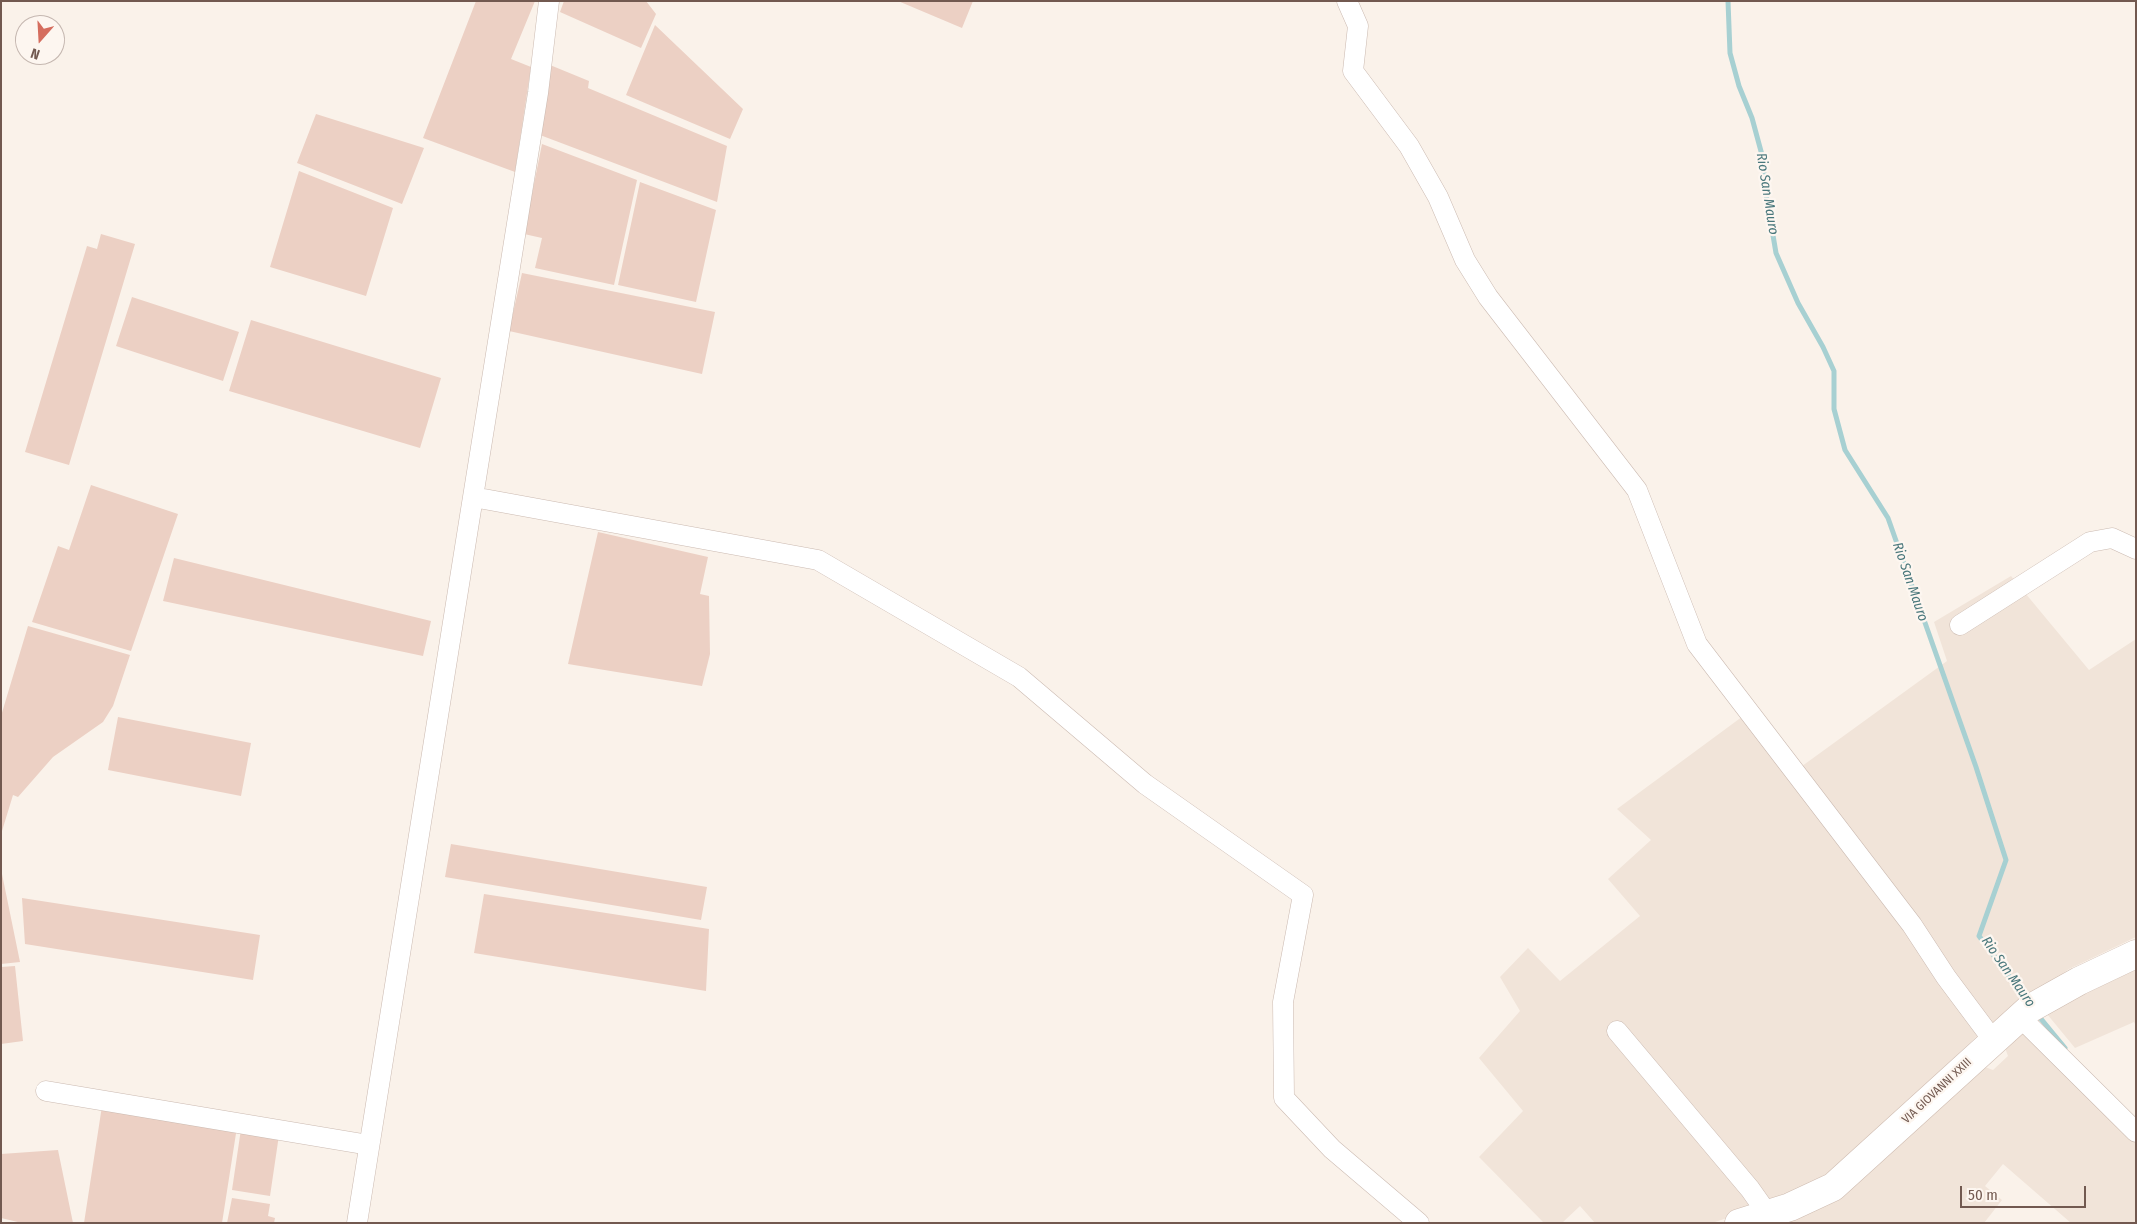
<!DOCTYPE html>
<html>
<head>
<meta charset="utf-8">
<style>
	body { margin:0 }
	#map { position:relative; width:2137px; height:1224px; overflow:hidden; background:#faf2ea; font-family:"Fira Sans Condensed",sans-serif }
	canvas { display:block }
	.frame { position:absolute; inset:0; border:2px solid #725950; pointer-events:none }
	.north { position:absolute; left:15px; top:15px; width:50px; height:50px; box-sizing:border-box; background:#fdf6f0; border:1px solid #c5b7b0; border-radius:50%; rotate:199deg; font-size:14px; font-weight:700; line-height:20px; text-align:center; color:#725950 }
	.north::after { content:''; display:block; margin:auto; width:18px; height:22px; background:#d56d5e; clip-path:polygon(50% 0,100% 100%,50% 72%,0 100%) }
	.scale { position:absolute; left:1960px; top:1186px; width:126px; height:22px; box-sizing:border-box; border:2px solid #725950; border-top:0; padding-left:6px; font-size:15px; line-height:18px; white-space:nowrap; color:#725950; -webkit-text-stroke:4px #fdf6f0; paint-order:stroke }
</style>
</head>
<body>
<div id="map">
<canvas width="2137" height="1224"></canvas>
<div class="frame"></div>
<div class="north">N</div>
<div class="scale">50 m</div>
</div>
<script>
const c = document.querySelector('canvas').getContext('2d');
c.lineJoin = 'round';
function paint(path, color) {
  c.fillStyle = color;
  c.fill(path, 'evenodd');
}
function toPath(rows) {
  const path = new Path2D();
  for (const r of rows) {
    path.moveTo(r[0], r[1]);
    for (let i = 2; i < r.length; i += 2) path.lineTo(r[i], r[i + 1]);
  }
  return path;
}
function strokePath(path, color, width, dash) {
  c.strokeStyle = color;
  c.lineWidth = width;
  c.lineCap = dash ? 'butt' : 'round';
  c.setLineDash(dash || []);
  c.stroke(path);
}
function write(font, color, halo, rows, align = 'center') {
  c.font = font + ' "Fira Sans Condensed",sans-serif';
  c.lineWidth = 4.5;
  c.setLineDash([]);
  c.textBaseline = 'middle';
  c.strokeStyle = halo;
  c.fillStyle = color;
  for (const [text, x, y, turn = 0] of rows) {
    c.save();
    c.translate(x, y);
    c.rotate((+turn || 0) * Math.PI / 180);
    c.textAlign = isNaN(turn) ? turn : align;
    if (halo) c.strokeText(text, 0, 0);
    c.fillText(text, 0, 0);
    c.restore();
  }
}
paint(toPath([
	[2011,576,2089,670,2136,639,2136,937,2069,969,1976,1037,1853,1153,1808,1188,1772,1203,1712,1223,1595,1223,1580,1206,1562,1223,1544,1223,1479,1157,1523,1111,1479,1058,1520,1011,1500,977,1528,948,1560,981,1640,916,1608,879,1651,840,1617,809,1754,708,1798,769,1947,661,1934,622],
	[2136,970,2136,1026,2134,1022,2075,1048,2047,1014,2054,1008],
	[2024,1032,2136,1142,2136,1223,2071,1223,2003,1164,1985,1186,2002,1200,1984,1223,1783,1223,1985,1067,1993,1070,2008,1056,2005,1048]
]), '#f1e4d9');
strokePath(toPath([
	[1728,1,1730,53,1739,86,1752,118,1762,155,1766,194,1776,253,1798,303,1823,347,1834,371,1834,409,1845,450,1888,518,1976,767,2006,860,1979,936,2028,1001],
	[2037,1014,2065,1048]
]), '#a7d0d2', 5);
paint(toPath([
	[476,1,535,1,511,59,531,67,515,172,423,138],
	[564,1,646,1,656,14,641,48,560,12],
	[898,1,973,1,962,28],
	[655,25,743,109,730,139,626,95],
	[550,65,589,81,588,88,727,146,717,202,540,135],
	[316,114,424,148,402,204,297,163],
	[542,144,637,180,614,285,535,268,542,238,524,234],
	[299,171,393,208,366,296,270,267],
	[640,182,716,210,696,302,618,285],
	[101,234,135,244,69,465,25,452,87,246,97,249],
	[522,273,715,312,702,374,509,331],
	[132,297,239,332,223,381,116,346],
	[251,320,441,378,420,448,229,391],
	[91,485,178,514,131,651,32,622,58,546,69,550],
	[598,532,708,557,700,594,709,596,710,654,702,686,568,664],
	[174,558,431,621,423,656,163,601],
	[28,626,130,655,113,706,103,722,53,757,18,797,13,795,2,831,1,716],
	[118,717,251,743,241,796,108,770],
	[451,844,707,887,701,920,445,877],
	[1,874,2,874,20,962,1,964],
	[484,894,709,929,706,991,474,953],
	[22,898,260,935,253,980,25,944],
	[15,966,23,1041,1,1044,1,967],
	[102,1106,237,1127,222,1223,84,1223],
	[241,1129,279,1135,270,1196,232,1190],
	[58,1150,73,1223,22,1223,1,1218,1,1154],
	[232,1198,270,1204,268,1216,275,1218,274,1223,227,1223]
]), '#ecd0c4');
const minor = toPath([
	[549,1,538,93,473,497,818,560,1019,677,1145,784,1303,895,1283,1002,1284,1098,1332,1149,1419,1223],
	[1347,1,1358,26,1353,71,1409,146,1438,197,1465,260,1488,297,1637,490,1697,644,1912,925,1946,977,1993,1040],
	[1960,625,2090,542,2112,538,2136,549],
	[2020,1017,2136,1132],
	[1617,1031,1750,1189,1774,1223],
	[46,1091,369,1145],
	[357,1223,473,497]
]);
const secondary = toPath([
	[1739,1223,1790,1207,1833,1187,2029,1009,2079,981,2136,954]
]);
strokePath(minor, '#cbbab1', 21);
strokePath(secondary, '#cfbcb1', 29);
strokePath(minor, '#fff', 20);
strokePath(secondary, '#fff', 28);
write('12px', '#725950', '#fdf6f0', [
	["VIA GIOVANNI XXIII",1937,1091,-43]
]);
write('italic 14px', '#49777b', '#fdf6f0', [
	["Rio San Mauro",1767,194,81],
	["Rio San Mauro",1910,582,71],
	["Rio San Mauro",2008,972,55]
]);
</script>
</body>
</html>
